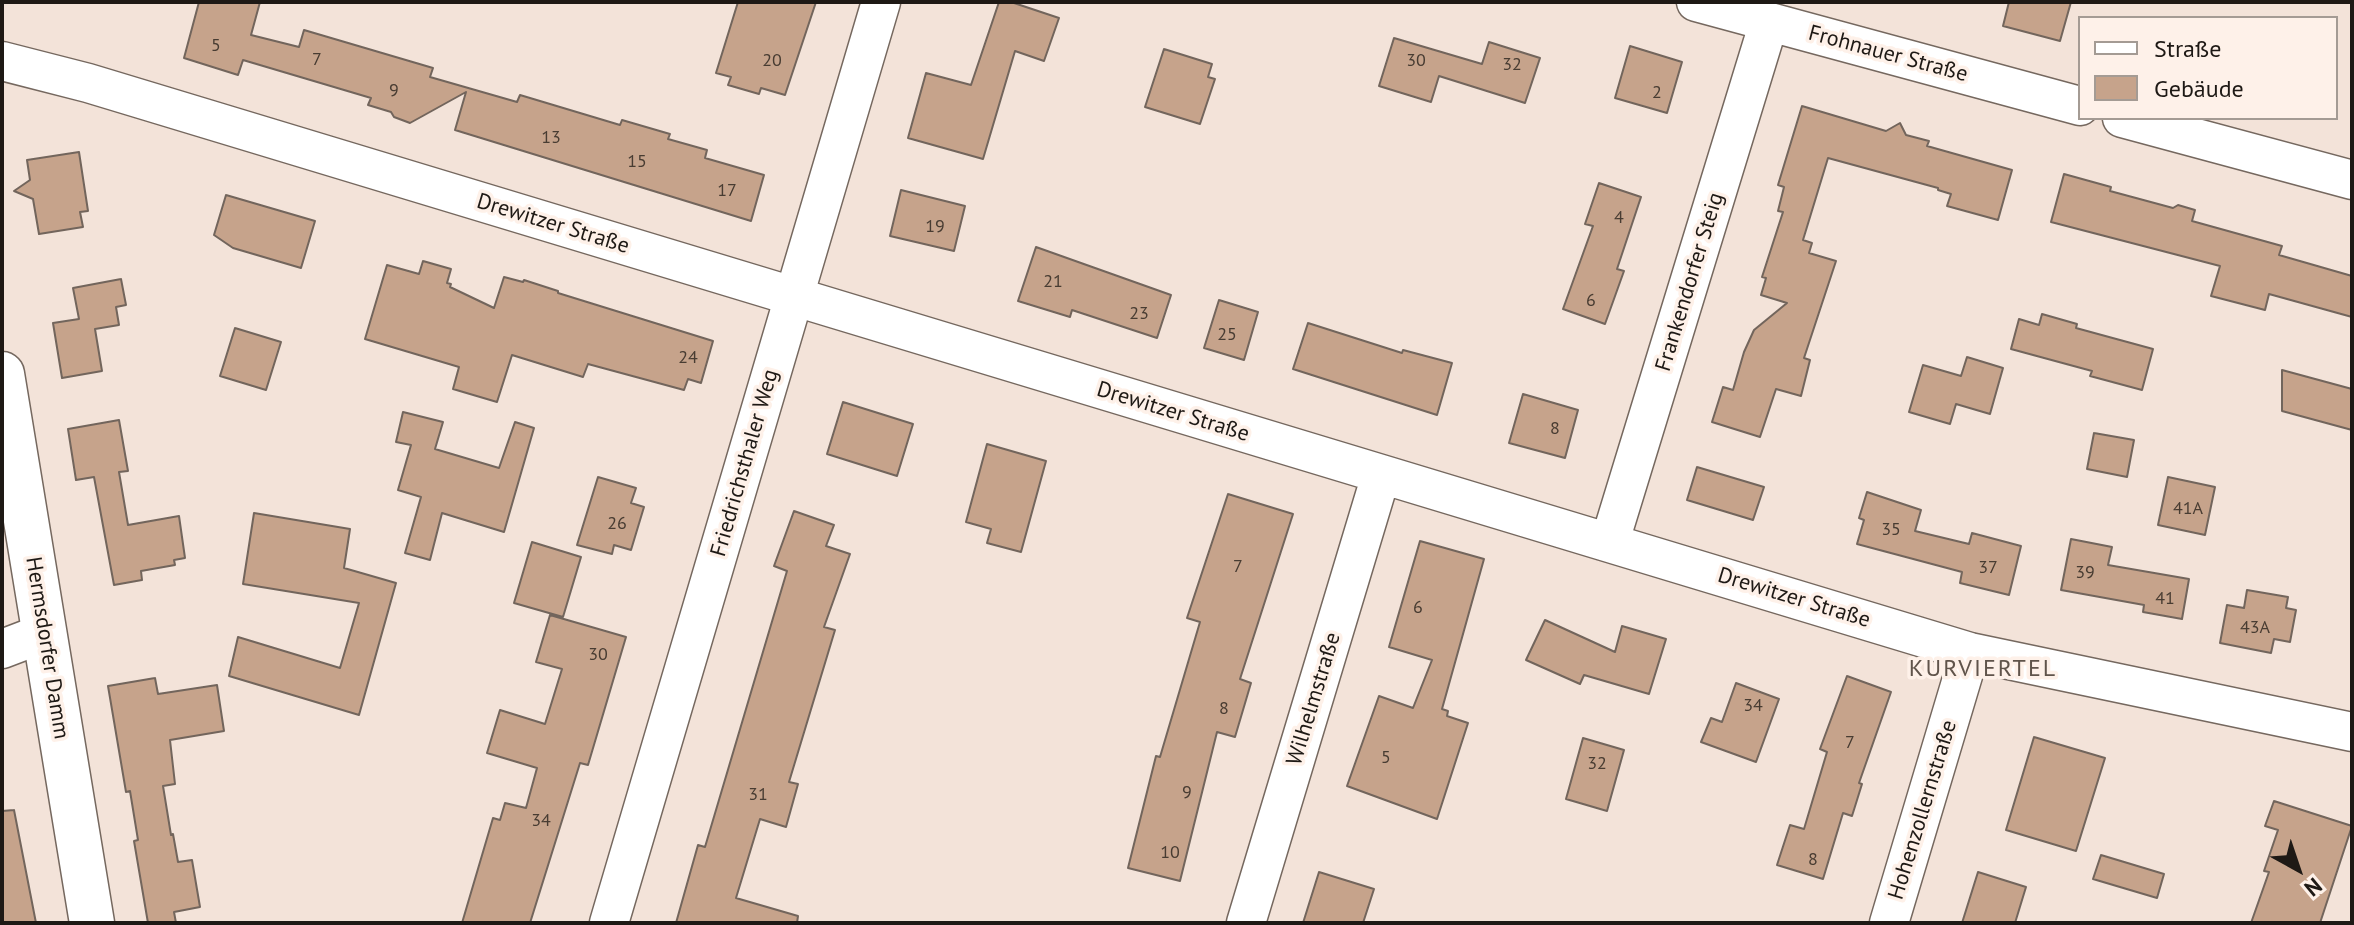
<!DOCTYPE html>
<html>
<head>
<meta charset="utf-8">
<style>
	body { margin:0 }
	#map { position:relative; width:2354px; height:925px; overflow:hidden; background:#f3e3d9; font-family:"PT Sans",sans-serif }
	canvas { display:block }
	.frame { position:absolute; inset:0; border:4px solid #1e1915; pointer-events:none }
	.legend { position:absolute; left:2078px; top:16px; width:260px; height:104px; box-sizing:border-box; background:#fef1e9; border:2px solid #a49b94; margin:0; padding:10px 14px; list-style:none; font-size:24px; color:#1e1915 }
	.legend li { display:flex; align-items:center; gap:16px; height:40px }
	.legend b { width:40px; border:2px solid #a49b94 }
	.north { position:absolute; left:2258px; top:829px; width:80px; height:80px; -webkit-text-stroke:6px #fef1e9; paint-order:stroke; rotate:140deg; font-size:22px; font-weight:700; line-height:32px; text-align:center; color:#1e1915 }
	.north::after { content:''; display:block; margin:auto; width:28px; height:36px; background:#1e1915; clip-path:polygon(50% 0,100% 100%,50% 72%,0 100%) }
</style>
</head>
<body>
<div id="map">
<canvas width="2354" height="925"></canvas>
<div class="frame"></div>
<ul class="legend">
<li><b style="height:10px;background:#fff"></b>Straße</li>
<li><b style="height:22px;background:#c6a38b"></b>Gebäude</li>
</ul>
<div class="north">N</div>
</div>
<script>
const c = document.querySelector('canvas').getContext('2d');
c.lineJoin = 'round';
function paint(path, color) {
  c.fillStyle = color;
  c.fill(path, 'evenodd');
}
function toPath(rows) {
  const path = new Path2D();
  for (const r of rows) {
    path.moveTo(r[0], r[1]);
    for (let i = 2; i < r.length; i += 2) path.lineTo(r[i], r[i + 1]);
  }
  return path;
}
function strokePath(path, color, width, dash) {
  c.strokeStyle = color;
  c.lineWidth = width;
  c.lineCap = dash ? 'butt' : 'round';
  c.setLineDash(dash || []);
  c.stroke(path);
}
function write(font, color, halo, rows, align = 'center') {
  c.font = font + ' "PT Sans",sans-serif';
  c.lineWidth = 7;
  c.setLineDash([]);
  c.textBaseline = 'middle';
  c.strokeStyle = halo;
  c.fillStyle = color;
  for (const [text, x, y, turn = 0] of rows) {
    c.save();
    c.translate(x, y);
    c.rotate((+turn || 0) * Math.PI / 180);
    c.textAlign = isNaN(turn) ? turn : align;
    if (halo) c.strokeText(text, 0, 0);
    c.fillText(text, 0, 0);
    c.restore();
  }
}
const building = toPath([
	[199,2,260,2,251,35,299,47,304,30,433,68,430,77,517,102,520,95,620,125,622,120,670,134,668,139,707,150,705,158,764,175,751,221,455,130,466,92,410,123,394,117,391,112,368,105,371,98,243,60,238,75,184,58,199,2],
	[738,2,816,2,785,95,761,88,759,94,728,85,731,77,716,73,738,2],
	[999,2,1011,2,1059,18,1044,61,1015,51,983,159,908,138,926,73,971,85,999,2],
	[2009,2,2071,2,2060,41,2003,26,2009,2],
	[1394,38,1482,64,1489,42,1540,58,1525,103,1439,76,1431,102,1379,86,1394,38],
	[1630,46,1682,62,1667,113,1615,98,1630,46],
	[1164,49,1212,64,1208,77,1215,79,1200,124,1145,107,1164,49],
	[1802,106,1886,131,1900,123,1906,135,1929,141,1927,146,2012,170,1998,220,1947,206,1951,194,1938,190,1938,188,1828,158,1803,240,1812,243,1809,253,1836,261,1804,358,1810,360,1801,396,1776,389,1760,437,1712,422,1723,387,1733,390,1744,352,1754,330,1787,303,1761,295,1766,278,1762,277,1783,212,1778,211,1784,187,1778,185,1802,106],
	[79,152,88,211,80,212,83,227,39,234,33,199,14,191,30,180,27,160,79,152],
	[2064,174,2111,187,2110,191,2173,208,2178,205,2195,210,2192,221,2282,246,2279,255,2352,276,2352,317,2269,294,2265,310,2211,296,2220,266,2051,222,2064,174],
	[1599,183,1641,197,1617,269,1624,271,1605,324,1563,309,1593,226,1585,224,1599,183],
	[901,190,965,206,954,251,890,236,901,190],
	[226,195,315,221,301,268,233,248,214,235,226,195],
	[1036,247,1171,295,1157,338,1072,310,1070,317,1018,301,1036,247],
	[423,261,451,269,447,283,451,284,450,287,494,308,504,277,523,282,524,280,558,291,558,293,713,341,701,383,688,379,684,390,588,364,583,377,512,355,497,402,453,389,459,367,365,339,387,265,419,274,423,261],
	[121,279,126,305,116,307,119,325,95,329,102,371,62,378,53,323,79,319,73,288,121,279],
	[1219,300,1258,312,1244,360,1204,348,1219,300],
	[2042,314,2077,324,2076,328,2153,349,2142,390,2090,376,2092,371,2011,349,2019,319,2039,325,2042,314],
	[1308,323,1402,353,1403,350,1452,363,1437,415,1293,369,1308,323],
	[235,328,281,342,266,390,220,376,235,328],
	[1967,357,2003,368,1990,414,1956,404,1950,424,1909,412,1923,365,1961,376,1967,357],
	[2282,370,2352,389,2352,430,2282,411,2282,370],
	[1523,394,1578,410,1565,458,1509,443,1523,394],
	[843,402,913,424,897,476,827,454,843,402],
	[403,412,443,422,435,449,499,468,515,422,534,428,504,532,442,513,430,560,405,553,421,497,398,490,411,445,396,442,403,412],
	[119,420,128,471,119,472,128,525,179,516,185,558,174,560,175,565,141,571,142,580,114,585,94,477,76,480,68,429,119,420],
	[2094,433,2134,440,2127,477,2087,469,2094,433],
	[987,444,1046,461,1021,552,987,543,991,529,966,522,987,444],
	[1697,467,1764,487,1753,520,1687,500,1697,467],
	[598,477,636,488,631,503,644,507,631,550,614,545,612,554,577,545,598,477],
	[2168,477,2215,487,2205,535,2158,525,2168,477],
	[1867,492,1921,510,1915,531,1969,544,1972,533,2021,546,2009,595,1960,583,1962,572,1857,544,1864,520,1859,518,1867,492],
	[1228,494,1293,514,1240,679,1251,683,1235,737,1217,732,1180,881,1128,868,1156,756,1160,757,1200,622,1187,618,1228,494],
	[794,511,834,525,826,546,850,554,824,627,835,630,789,782,798,784,786,827,760,819,736,898,798,916,797,923,676,923,698,845,705,847,787,571,774,566,794,511],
	[254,513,350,529,344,568,396,583,359,715,229,676,238,637,340,668,359,603,243,584,254,513],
	[2071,539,2112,547,2108,565,2189,579,2182,619,2143,612,2144,605,2061,590,2071,539],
	[1420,541,1484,559,1442,709,1448,711,1447,716,1468,723,1437,819,1347,786,1379,696,1413,708,1432,660,1389,647,1420,541],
	[532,542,581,557,563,617,514,603,532,542],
	[2247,590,2288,597,2286,608,2296,610,2290,642,2274,639,2271,653,2220,643,2227,605,2244,608,2247,590],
	[550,615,626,637,588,765,580,763,530,923,462,923,493,818,500,820,505,803,526,808,537,768,487,753,500,710,545,724,562,669,536,662,550,615],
	[1545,620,1615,652,1622,626,1666,639,1649,694,1584,675,1580,684,1526,660,1545,620],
	[1847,676,1891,692,1859,783,1862,784,1852,816,1843,813,1823,879,1777,865,1790,825,1804,829,1827,752,1820,749,1847,676],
	[155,678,158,694,217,685,224,731,170,740,175,784,163,786,171,835,173,834,178,862,192,860,200,907,174,912,176,923,148,923,134,841,138,840,130,791,126,792,108,686,155,678],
	[1736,683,1779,699,1756,762,1701,742,1711,718,1722,722,1736,683],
	[2034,737,2105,758,2076,851,2006,830,2034,737],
	[1583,738,1624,750,1607,811,1566,799,1583,738],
	[2274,801,2352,826,2320,923,2251,923,2269,872,2264,871,2278,830,2265,826,2274,801],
	[14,810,36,923,2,923,2,811,14,810],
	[2101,855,2164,874,2157,898,2093,879,2101,855],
	[1319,872,1374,889,1363,923,1303,923,1319,872],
	[1978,872,2026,887,2015,923,1962,923,1978,872]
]);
paint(building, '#c6a38b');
strokePath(building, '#72655c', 2);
const minor = toPath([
	[1696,2,2080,106],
	[2,61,88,83,1970,652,2352,732],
	[2122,118,2352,180],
	[1610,541,1769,22],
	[2,649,44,633],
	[609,923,881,2],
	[1246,923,1381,475],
	[1889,923,1970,652]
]);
const secondary = toPath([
	[2,374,92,923]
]);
strokePath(minor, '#75685f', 41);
strokePath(secondary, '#75685f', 47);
strokePath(minor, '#fff', 38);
strokePath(secondary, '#fff', 44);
write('18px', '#483c32', null, [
	["5",216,46],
	["7",317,60],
	["20",772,61],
	["30",1416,61],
	["32",1512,65],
	["9",394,91],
	["2",1657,93],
	["13",551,138],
	["15",637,162],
	["17",727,191],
	["4",1619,218],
	["19",935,227],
	["21",1053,282],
	["6",1591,301],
	["23",1139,314],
	["25",1227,335],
	["24",688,358],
	["8",1555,429],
	["41A",2188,509],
	["26",617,524],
	["35",1891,530],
	["7",1238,567],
	["37",1988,568],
	["39",2085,573],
	["41",2165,599],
	["6",1418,608],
	["43A",2255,628],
	["30",598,655],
	["34",1753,706],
	["8",1224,709],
	["7",1850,743],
	["5",1386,758],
	["32",1597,764],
	["9",1187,793],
	["31",758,795],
	["34",541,821],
	["10",1170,853],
	["8",1813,860]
]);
write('22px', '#1e1915', '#fef1e9', [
	["Frohnauer Straße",1888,54,15],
	["Drewitzer Straße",553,224,17],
	["Frankendorfer Steig",1690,282,-73],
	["Drewitzer Straße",1173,412,17],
	["Friedrichsthaler Weg",745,463,-74],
	["Drewitzer Straße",1794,598,17],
	["Hermsdorfer Damm",47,648,81],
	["Wilhelmstraße",1314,699,-73],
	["Hohenzollernstraße",1923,810,-73]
]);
c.letterSpacing = '2px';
write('24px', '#60544b', '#fef1e9', [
	["KURVIERTEL",1983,669]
]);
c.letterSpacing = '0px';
</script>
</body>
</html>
